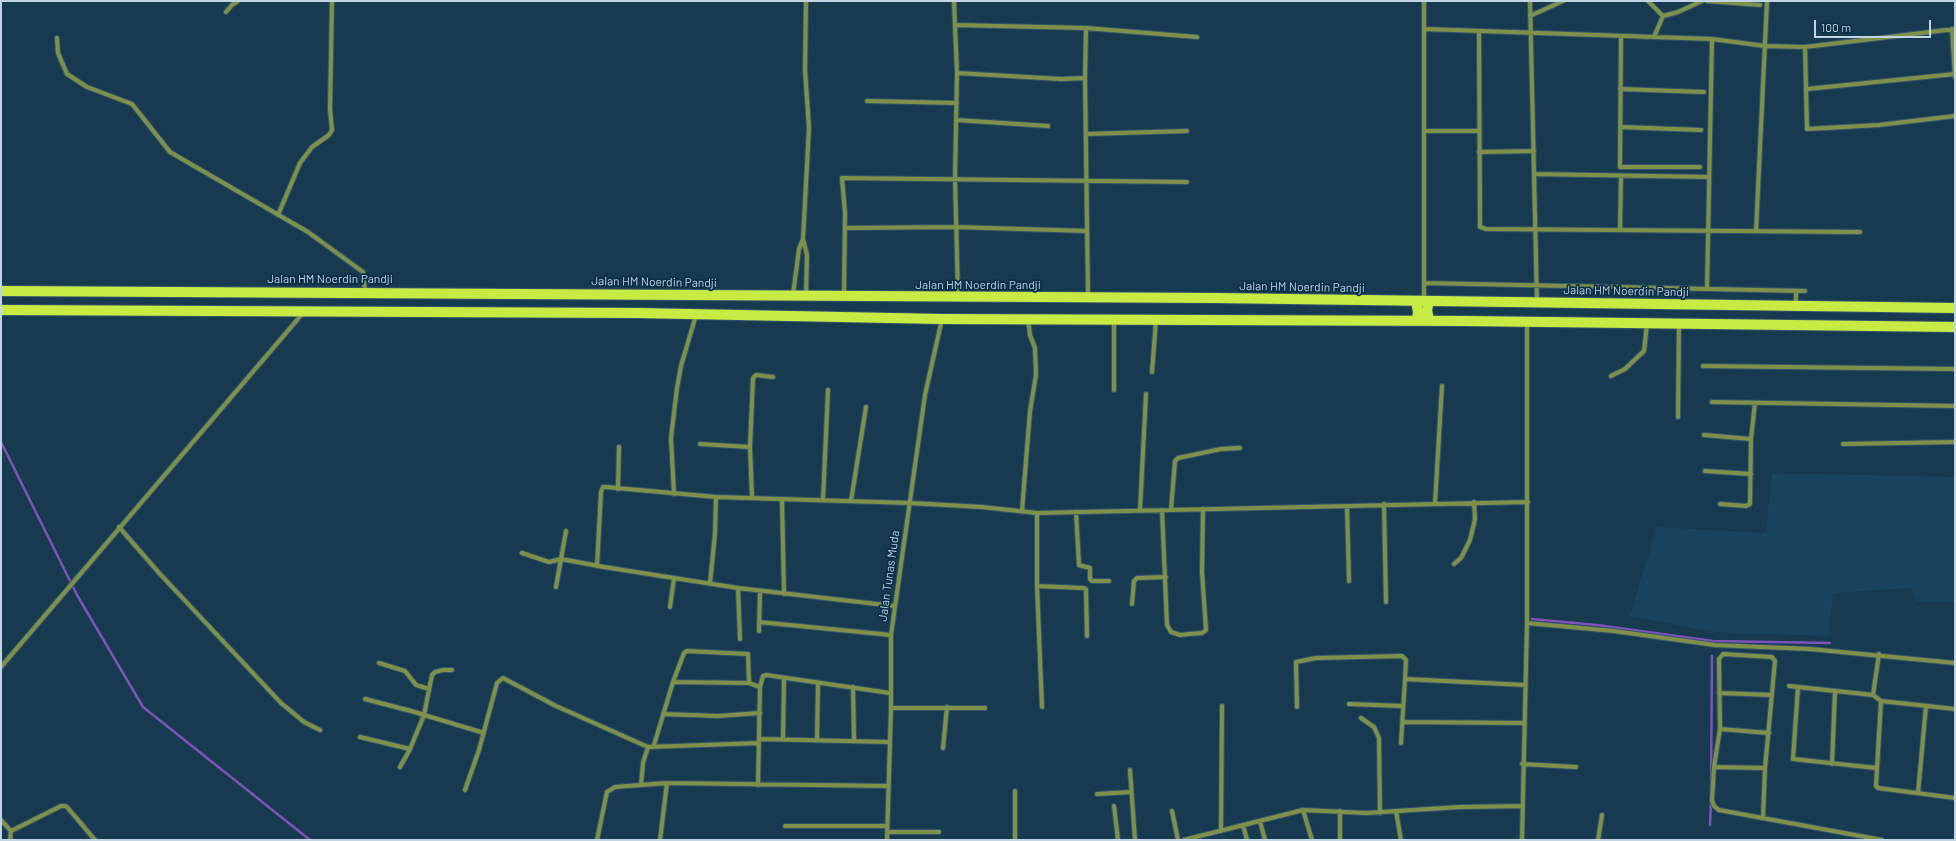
<!DOCTYPE html>
<html>
<head>
<meta charset="utf-8">
<style>
	body { margin:0 }
	#map { position:relative; width:1956px; height:841px; overflow:hidden; background:#173a51; font-family:Barlow,sans-serif }
	canvas { display:block }
	.frame { position:absolute; inset:0; border:2px solid #c1d4e3; pointer-events:none }
	.scale { position:absolute; left:1814px; top:20px; width:117px; height:18px; box-sizing:border-box; border:2px solid #c1d4e3; border-top:0; padding-left:5px; font-size:12px; line-height:14px; white-space:nowrap; color:#c1d4e3; -webkit-text-stroke:3px #0b2f46; paint-order:stroke }
</style>
</head>
<body>
<div id="map">
<canvas width="1956" height="841"></canvas>
<div class="frame"></div>
<div class="scale">100 m</div>
</div>
<script>
const c = document.querySelector('canvas').getContext('2d');
c.lineJoin = 'round';
function paint(path, color) {
  c.fillStyle = color;
  c.fill(path, 'evenodd');
}
function toPath(rows) {
  const path = new Path2D();
  for (const r of rows) {
    path.moveTo(r[0], r[1]);
    for (let i = 2; i < r.length; i += 2) path.lineTo(r[i], r[i + 1]);
  }
  return path;
}
function strokePath(path, color, width, dash) {
  c.strokeStyle = color;
  c.lineWidth = width;
  c.lineCap = dash ? 'butt' : 'round';
  c.setLineDash(dash || []);
  c.stroke(path);
}
function write(font, color, halo, rows, align = 'center') {
  c.font = font + ' Barlow,sans-serif';
  c.lineWidth = 3.5;
  c.setLineDash([]);
  c.textBaseline = 'middle';
  c.strokeStyle = halo;
  c.fillStyle = color;
  for (const [text, x, y, turn = 0] of rows) {
    c.save();
    c.translate(x, y);
    c.rotate((+turn || 0) * Math.PI / 180);
    c.textAlign = isNaN(turn) ? turn : align;
    if (halo) c.strokeText(text, 0, 0);
    c.fillText(text, 0, 0);
    c.restore();
  }
}
paint(toPath([
	[1772,473,1955,477,1955,602,1916,602,1911,588,1833,593,1828,636,1714,632,1630,616,1657,527,1766,533]
]), '#194460');
strokePath(toPath([
	[1,442,77,595,143,707,310,840],
	[1532,619,1597,625,1713,641,1830,643],
	[1711,791,1712,656],
	[1710,825,1711,800]
]), '#7e51bb', 2.5);
const minor = toPath([
	[806,1,805,70,809,128,803,239,807,255,806,296],
	[954,1,957,73,955,179,958,295],
	[1424,1,1424,29,1712,39,1765,46,1805,47,1955,29],
	[1530,1,1537,302],
	[1648,1,1663,16],
	[1707,1,1760,5],
	[226,12,232,5,238,1],
	[1530,16,1563,1],
	[1663,16,1678,12,1702,1],
	[955,25,1086,28,1197,37],
	[1086,28,1085,78,1088,296],
	[1424,29,1424,301],
	[1952,29,1955,77],
	[1479,31,1480,227,1486,229,1860,232],
	[1621,36,1620,167,1700,167],
	[1654,37,1663,16],
	[57,38,58,53,67,74,87,87,132,104,170,152,308,232,363,272,365,292],
	[1805,47,1807,129,1879,125,1955,116],
	[957,73,1061,79,1085,78],
	[1620,89,1704,92],
	[1807,89,1955,74],
	[867,101,957,103],
	[956,120,1048,126],
	[1620,127,1701,130],
	[1424,131,1479,131],
	[1086,134,1187,131],
	[1479,152,1534,151],
	[1535,174,1709,177],
	[278,215,300,163,312,147,329,135,332,130,330,109,332,1],
	[845,228,956,227,1087,231],
	[1620,230,1621,176],
	[1756,231,1767,1],
	[1424,283,1805,291],
	[1707,289,1712,39],
	[793,295,799,249,803,239],
	[844,296,845,213,842,178,1187,182],
	[1796,305,1796,291],
	[1703,366,1955,369],
	[1152,372,1156,320],
	[1611,376,1625,369,1644,351,1647,324],
	[1114,390,1114,319],
	[1712,402,1955,406],
	[1678,417,1679,324],
	[1704,435,1751,439],
	[700,444,750,447],
	[1843,444,1955,442],
	[1705,471,1751,474],
	[618,489,619,447],
	[674,494,671,438,677,388,681,366,696,315],
	[752,497,750,447,753,378,756,375,773,377],
	[782,499,784,594],
	[823,500,828,390],
	[851,501,866,407],
	[1435,503,1442,386],
	[1384,504,1386,602],
	[1720,504,1746,506,1750,504,1751,439,1755,403],
	[1347,506,1349,581],
	[1140,510,1146,394],
	[1162,510,1167,625,1171,632,1180,635,1189,634,1202,633,1206,630,1202,572,1203,509],
	[1171,510,1175,461,1178,458,1221,449,1240,448],
	[1022,511,1030,411,1036,375,1035,348,1030,335,1028,319],
	[1076,512,1079,565,1090,568,1090,579,1092,581,1109,581],
	[1037,513,1037,586,1042,707],
	[119,527,160,574,281,703,304,722,320,730],
	[522,553,549,562,561,559,604,567,738,588,894,606],
	[1454,564,1461,558,1470,540,1475,519,1474,502],
	[597,566,601,492,603,487,606,487,716,497,910,503,982,507,1037,513,1528,502],
	[710,583,715,534,716,497],
	[1037,586,1083,588,1086,589,1087,636],
	[556,587,566,531],
	[738,588,740,639],
	[1132,604,1134,581,1137,578,1166,577],
	[670,607,674,578],
	[759,622,891,635],
	[1527,623,1614,631,1715,645,1810,649,1955,663],
	[759,631,760,591],
	[379,663,405,671,416,685,429,689],
	[1,667,303,313],
	[673,682,749,683,760,687,758,785],
	[1789,686,1873,695,1879,654],
	[760,687,763,676,766,675,890,693],
	[853,687,854,740],
	[1798,687,1793,759,1876,768],
	[1719,693,1772,695],
	[1873,695,1881,701,1955,709],
	[365,699,411,711,484,733],
	[1881,701,1876,786,1878,788,1955,798],
	[1349,704,1403,706],
	[1297,707,1296,662,1316,658,1402,656,1406,660,1405,679,1525,685],
	[891,708,985,708],
	[663,714,718,716,760,713],
	[1361,718,1374,727,1379,738,1380,813],
	[1403,722,1524,723],
	[1720,729,1769,733],
	[360,737,410,749],
	[759,739,889,742],
	[783,739,784,678],
	[817,739,818,683],
	[1401,743,1405,679],
	[654,745,673,682,684,653,687,651,748,654,749,683],
	[943,748,947,707],
	[1522,764,1576,767],
	[1832,764,1835,691],
	[400,767,410,749,424,715,432,675,435,672,443,670,452,670],
	[1714,767,1765,768],
	[1130,770,1135,840],
	[641,785,643,763,648,747,759,743],
	[465,790,479,750,497,683,503,678,556,706,648,747],
	[1918,793,1926,706],
	[1097,794,1131,792],
	[1114,806,1118,840],
	[1303,810,1312,840],
	[1172,811,1178,840],
	[1396,811,1401,840],
	[1763,818,1765,768,1775,661,1772,657,1723,654,1719,659,1720,729,1714,767,1712,800,1714,806,1719,810,1882,840],
	[1,820,11,831,10,840],
	[1260,821,1265,840],
	[1243,825,1247,840],
	[785,826,887,826],
	[11,831,61,806,65,806,67,807,95,840],
	[1221,831,1222,706],
	[887,832,939,832],
	[597,840,607,792,615,787,667,783,888,786],
	[660,840,667,783],
	[887,840,891,708,891,635,925,395,942,319],
	[1015,840,1015,791],
	[1184,840,1303,810,1366,813,1460,807,1522,806],
	[1340,840,1340,811],
	[1522,840,1527,623,1527,322],
	[1598,840,1602,815]
]);
const primary = toPath([
	[1,291,1214,298,1955,308],
	[1416,301,1418,312,1417,321],
	[1,310,637,313,942,319,1464,321,1955,327],
	[1429,321,1427,310,1429,301]
]);
strokePath(minor, '#36566b', 6);
strokePath(primary, '#36566b', 12);
strokePath(minor, '#7f9149', 4);
strokePath(primary, '#c8eb44', 10);
write('12px', '#c1d4e3', '#0b2f46', [
	["Jalan HM Noerdin Pandji",330,279],
	["Jalan HM Noerdin Pandji",654,282,1],
	["Jalan HM Noerdin Pandji",978,285],
	["Jalan HM Noerdin Pandji",1302,287,1],
	["Jalan HM Noerdin Pandji",1626,291,1],
	["Jalan Tunas Muda",889,576,-82]
]);
</script>
</body>
</html>
